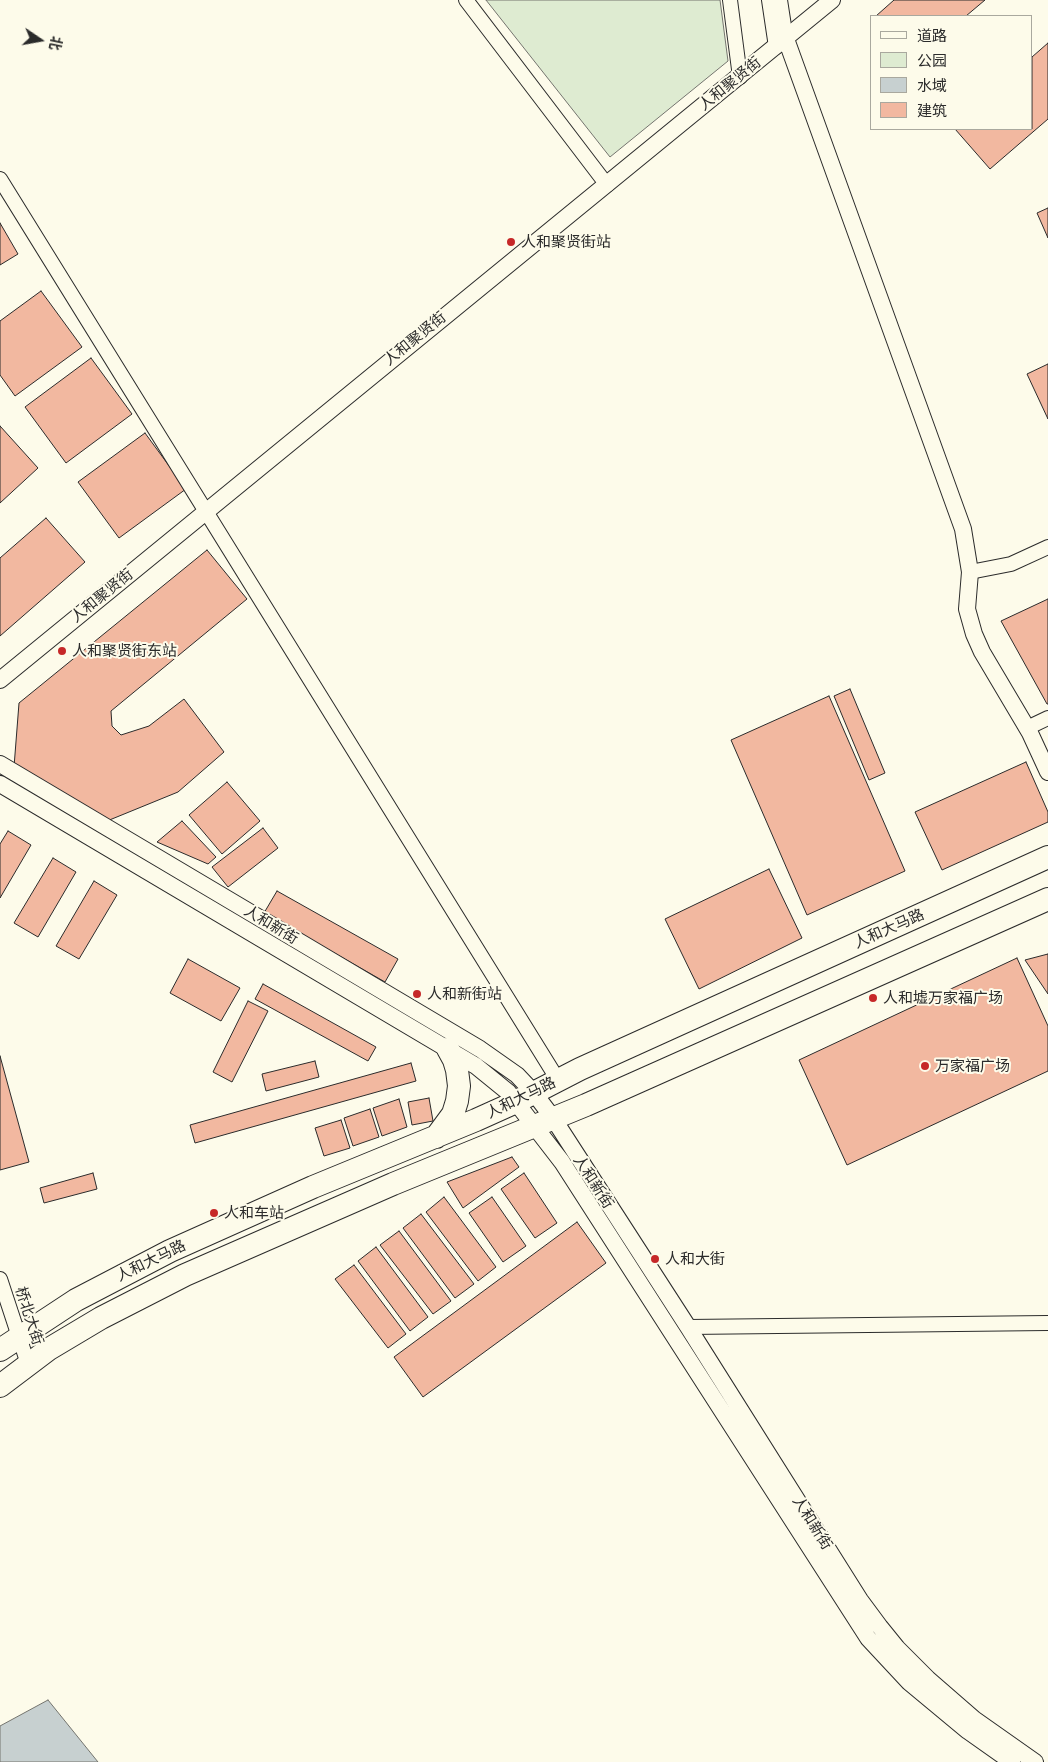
<!DOCTYPE html>
<html>
<head>
<meta charset="utf-8">
<style>
	body { margin:0 }
	#map { position:relative; width:1048px; height:1762px; overflow:hidden; background:#fdfbea; font-family:"Alegreya Sans","Noto Sans SC",sans-serif }
	canvas { display:block }
	.legend { position:absolute; left:870px; top:15px; width:162px; height:115px; box-sizing:border-box; background:#fdfbea; border:1px solid #a9a89e; margin:0; padding:6px 9px; list-style:none; font-size:15px; color:#2b2b2b }
	.legend li { display:flex; align-items:center; gap:10px; height:25px }
	.legend b { width:25px; border:1px solid #a9a89e }
	.north { position:absolute; left:15px; top:15px; width:50px; height:50px; -webkit-text-stroke:4px #fdfbea; paint-order:stroke; rotate:102deg; font-size:14px; font-weight:700; line-height:20px; text-align:center; color:#2b2b2b }
	.north::after { content:''; display:block; margin:auto; width:18px; height:22px; background:#2b2b2b; clip-path:polygon(50% 0,100% 100%,50% 72%,0 100%) }
</style>
</head>
<body>
<div id="map">
<canvas width="1048" height="1762"></canvas>
<ul class="legend">
<li><b style="height:6px;background:#fdfbea"></b>道路</li>
<li><b style="height:14px;background:#deebd1"></b>公园</li>
<li><b style="height:14px;background:#c7d0d0"></b>水域</li>
<li><b style="height:14px;background:#f2b8a0"></b>建筑</li>
</ul>
<div class="north">北</div>
</div>
<script>
const c = document.querySelector('canvas').getContext('2d');
c.lineJoin = 'round';
function paint(path, color) {
  c.fillStyle = color;
  c.fill(path, 'evenodd');
}
function toPath(rows) {
  const path = new Path2D();
  for (const r of rows) {
    path.moveTo(r[0], r[1]);
    for (let i = 2; i < r.length; i += 2) path.lineTo(r[i], r[i + 1]);
  }
  return path;
}
function strokePath(path, color, width, dash) {
  c.strokeStyle = color;
  c.lineWidth = width;
  c.lineCap = dash ? 'butt' : 'round';
  c.setLineDash(dash || []);
  c.stroke(path);
}
function write(font, color, halo, rows, align = 'center') {
  c.font = font + ' "Alegreya Sans","Noto Sans SC",sans-serif';
  c.lineWidth = 4;
  c.setLineDash([]);
  c.textBaseline = 'middle';
  c.strokeStyle = halo;
  c.fillStyle = color;
  for (const [text, x, y, turn = 0] of rows) {
    c.save();
    c.translate(x, y);
    c.rotate((+turn || 0) * Math.PI / 180);
    c.textAlign = isNaN(turn) ? turn : align;
    if (halo) c.strokeText(text, 0, 0);
    c.fillText(text, 0, 0);
    c.restore();
  }
}
const green = toPath([
	[486,0,720,0,728,61,610,157,486,0]
]);
paint(green, '#deebd1');
strokePath(green, '#74746e', 1);
const water = toPath([
	[48,1700,98,1762,0,1762,0,1726,48,1700]
]);
paint(water, '#c7d0d0');
strokePath(water, '#74746e', 1);
const building = toPath([
	[894,0,985,0,966,16,876,16,894,0],
	[1048,43,1048,119,990,169,955,129,1032,129,1032,57,1048,43],
	[1048,208,1048,238,1037,213,1048,208],
	[0,223,18,254,0,265,0,223],
	[41,291,82,347,15,396,0,375,0,321,41,291],
	[91,358,132,414,66,463,25,407,91,358],
	[1048,364,1048,419,1027,374,1048,364],
	[0,426,38,468,0,503,0,426],
	[145,433,186,489,119,538,78,482,145,433],
	[46,518,85,562,0,636,0,558,46,518],
	[207,550,247,599,111,711,112,726,121,735,149,726,184,699,224,752,178,792,107,821,14,767,19,703,207,550],
	[1048,599,1048,704,1047,704,1001,621,1048,599],
	[850,689,885,773,869,780,834,696,850,689],
	[829,696,905,871,807,915,731,740,829,696],
	[1026,762,1048,812,1048,822,942,870,915,812,1026,762],
	[227,782,260,821,222,854,189,815,227,782],
	[182,821,216,857,208,864,157,842,182,821],
	[263,828,278,848,228,887,212,867,263,828],
	[8,831,31,845,0,898,0,844,8,831],
	[53,858,76,872,38,937,14,923,53,858],
	[769,869,802,938,699,989,665,919,769,869],
	[94,881,117,895,79,959,56,946,94,881],
	[277,891,398,959,385,982,264,913,277,891],
	[1048,954,1048,994,1025,960,1048,954],
	[1017,958,1048,1026,1048,1071,847,1165,799,1060,1017,958],
	[188,959,240,988,221,1021,170,993,188,959],
	[263,984,376,1047,368,1061,255,999,263,984],
	[248,1001,268,1011,232,1082,213,1072,248,1001],
	[0,1056,29,1162,0,1170,0,1056],
	[315,1061,319,1077,266,1091,262,1074,315,1061],
	[411,1063,416,1081,195,1143,190,1125,411,1063],
	[429,1098,433,1121,412,1125,408,1102,429,1098],
	[399,1099,407,1127,382,1136,373,1108,399,1099],
	[370,1109,379,1137,353,1146,344,1118,370,1109],
	[341,1120,350,1148,324,1156,315,1128,341,1120],
	[512,1157,519,1167,463,1208,447,1182,512,1157],
	[93,1173,97,1189,44,1203,40,1188,93,1173],
	[524,1173,557,1223,535,1238,501,1189,524,1173],
	[444,1197,496,1267,478,1281,426,1212,444,1197],
	[492,1197,526,1246,503,1262,469,1213,492,1197],
	[421,1214,474,1284,455,1298,403,1228,421,1214],
	[577,1222,606,1263,423,1397,394,1357,577,1222],
	[399,1231,451,1301,433,1314,380,1245,399,1231],
	[376,1247,428,1317,410,1331,358,1261,376,1247],
	[354,1265,406,1334,388,1348,335,1279,354,1265]
]);
paint(building, '#f2b8a0');
strokePath(building, '#2b2b2b', 1);
const minor = toPath([
	[466,0,607,185],
	[730,0,740,77],
	[769,0,776,47],
	[780,0,786,39],
	[0,179,558,1080],
	[970,572,1011,564,1048,547],
	[1027,728,1048,718],
	[0,1279,28,1364],
	[688,1327,1048,1323]
]);
const tertiary = toPath([
	[786,39,963,529,970,572,967,609,974,634,982,652,1030,733,1048,772],
	[0,680,832,0],
	[0,764,480,1049,517,1075,534,1093,553,1118,688,1327,860,1600,880,1627,897,1648,928,1679,974,1719,1035,1762],
	[0,784,476,1066,508,1092,562,1162,868,1638,909,1682,968,1731,1012,1762]
]);
const trunk = toPath([
	[436,1137,453,1114,457,1101,459,1086,457,1070,454,1060,448,1049],
	[0,1350,76,1300,170,1251,313,1187,476,1120,516,1102,580,1069,1048,857],
	[0,1386,49,1349,101,1318,185,1275,393,1184,586,1105,1048,899]
]);
strokePath(minor, '#2b2b2b', 16);
strokePath(tertiary, '#2b2b2b', 18);
strokePath(trunk, '#2b2b2b', 24);
strokePath(minor, '#fdfbea', 14);
strokePath(tertiary, '#fdfbea', 16);
strokePath(trunk, '#fdfbea', 22);
for (const [x, y, r, color] of [
	[511,242,5,"#c62828"],
	[62,651,5,"#c62828"],
	[417,994,5,"#c62828"],
	[873,998,5,"#c62828"],
	[925,1066,5,"#c62828"],
	[214,1213,5,"#c62828"],
	[655,1259,5,"#c62828"]
]) {
  const dot = new Path2D();
  dot.arc(x, y, r, 0, 2 * Math.PI);
  c.fillStyle = color;
  c.fill(dot);
  strokePath(dot, '#fdfbea', 2);
}
write('15px', '#2b2b2b', '#fdfbea', [
	["人和聚贤街",730,84,-39],
	["人和聚贤街",415,339,-39],
	["人和聚贤街",102,596,-39],
	["人和新街",271,925,31],
	["人和大马路",889,929,-24],
	["人和大马路",521,1098,-26],
	["人和新街",593,1182,57],
	["人和大马路",151,1261,-26],
	["桥北大街",29,1316,72],
	["人和新街",812,1523,58]
]);
write('15px', '#2b2b2b', '#fdfbea', [
	["人和聚贤街站",521,242],
	["人和聚贤街东站",72,651],
	["人和新街站",427,994],
	["人和墟万家福广场",883,998],
	["万家福广场",935,1066],
	["人和车站",224,1213],
	["人和大街",665,1259]
], 'left');
</script>
</body>
</html>
